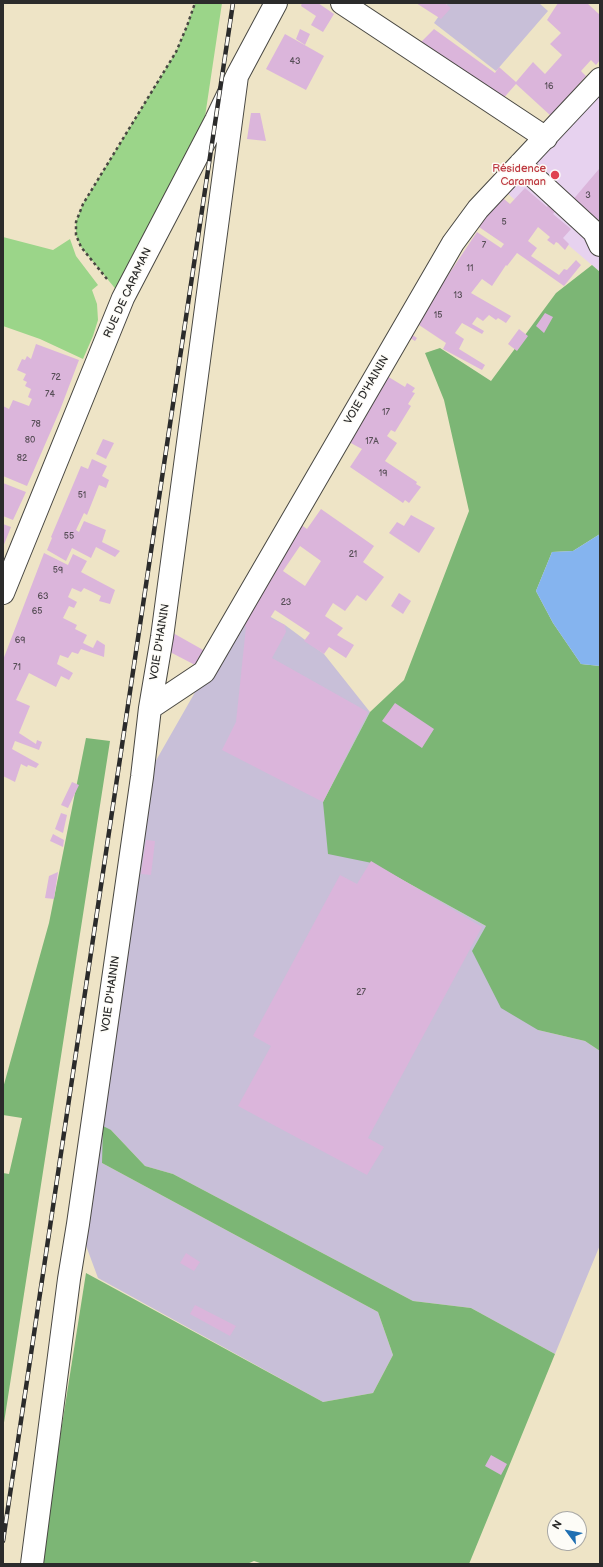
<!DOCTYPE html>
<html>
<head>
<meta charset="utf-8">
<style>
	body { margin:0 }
	#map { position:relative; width:603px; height:1567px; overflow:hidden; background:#eee4c6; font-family:"Balsamiq Sans",sans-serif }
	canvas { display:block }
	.frame { position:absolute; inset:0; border:4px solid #2b2b2b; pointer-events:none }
	.north { position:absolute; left:547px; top:1511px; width:40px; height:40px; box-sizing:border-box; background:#fdfcf7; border:1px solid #a9a8a5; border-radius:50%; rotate:302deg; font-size:11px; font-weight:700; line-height:16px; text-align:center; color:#2b2b2b }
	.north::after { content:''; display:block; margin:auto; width:14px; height:18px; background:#1f6fb2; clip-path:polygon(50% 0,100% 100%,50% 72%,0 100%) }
</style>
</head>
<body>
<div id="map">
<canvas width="603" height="1567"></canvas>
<div class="frame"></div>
<div class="north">N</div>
</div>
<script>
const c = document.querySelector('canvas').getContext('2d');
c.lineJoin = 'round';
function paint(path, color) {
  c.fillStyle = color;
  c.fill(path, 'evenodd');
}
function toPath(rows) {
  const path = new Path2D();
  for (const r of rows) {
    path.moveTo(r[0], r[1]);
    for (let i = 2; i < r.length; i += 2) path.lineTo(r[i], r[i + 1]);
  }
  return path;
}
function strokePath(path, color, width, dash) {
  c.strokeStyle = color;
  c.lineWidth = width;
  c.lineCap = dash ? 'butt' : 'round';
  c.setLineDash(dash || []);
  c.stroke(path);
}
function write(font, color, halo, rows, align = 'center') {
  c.font = font + ' "Balsamiq Sans",sans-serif';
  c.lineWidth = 3;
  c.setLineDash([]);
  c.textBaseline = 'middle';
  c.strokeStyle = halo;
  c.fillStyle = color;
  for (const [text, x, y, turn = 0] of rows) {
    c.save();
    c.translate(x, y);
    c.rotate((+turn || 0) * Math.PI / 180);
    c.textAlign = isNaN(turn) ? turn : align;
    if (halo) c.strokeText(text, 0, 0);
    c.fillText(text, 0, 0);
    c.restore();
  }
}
paint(toPath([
	[600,79,600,272,507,193]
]), '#e7d2ef');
paint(toPath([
	[448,3,539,3,548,11,496,71,434,23],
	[246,603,285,625,324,654,370,712,323,802,372,863,486,926,538,1030,585,1041,600,1051,600,1245,555,1354,471,1308,413,1301,173,1174,145,1166,111,1130,102,1163,378,1312,393,1355,373,1393,323,1402,98,1278,78,1224,154,764]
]), '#c8bfd8');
paint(toPath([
	[195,3,222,3,200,150,123,298,81,247,76,235,76,222,83,204,176,52,187,26],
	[3,237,53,250,70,239,76,256,98,285,92,290,97,304,98,320,93,336,83,359,40,339,3,326]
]), '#9bd589');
paint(toPath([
	[592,265,600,272,600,534,573,551,552,552,536,591,553,623,581,664,600,666,600,1051,585,1041,538,1030,501,1008,472,951,486,926,372,863,328,854,323,802,370,712,404,680,469,511,444,400,425,353,440,348,491,381,556,293],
	[86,738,110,741,3,1429,3,1173,9,1174,22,1118,3,1115,3,1088,49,923],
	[103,1126,111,1130,145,1166,173,1174,413,1301,471,1308,555,1354,469,1564,263,1564,254,1561,247,1564,40,1564,86,1273,323,1402,373,1393,393,1355,378,1312,102,1163]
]), '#7cb675');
paint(toPath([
	[600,534,600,666,581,664,553,623,536,591,552,552,573,551]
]), '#85b4ef');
paint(toPath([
	[302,3,318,3,334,14,323,32,311,25,316,16,301,6],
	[416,3,445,3,451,8,441,19],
	[558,3,587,3,600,15,600,60,596,65,591,60,581,71,586,76,551,116,516,84,501,101,421,42,434,29,495,73,499,67,516,82,533,62,545,74,562,55,550,44,561,33,547,20],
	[300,29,310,34,305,45,296,39],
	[285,34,324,56,306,90,266,69],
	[251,113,260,113,266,141,247,139],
	[599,169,600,170,600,229,571,202],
	[525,188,547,207,549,204,556,210,553,214,571,229,563,238,569,244,565,250,558,243,556,242,554,245,547,240,550,237,538,227,528,241,537,248,531,256,559,275,564,269,567,270,576,260,581,265,564,286,517,253,507,266,506,265,492,286,482,279,471,293,511,316,506,323,498,318,496,320,489,315,483,321,477,317,472,324,484,331,482,334,462,323,455,333,464,339,459,349,485,365,482,370,443,349,446,343,416,323,477,232,501,248,504,244,479,227,499,199,504,199,510,204],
	[545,313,553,317,544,333,536,326],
	[519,329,528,336,517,351,508,344],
	[411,334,417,338,415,341,410,338],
	[36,344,79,360,60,410,27,486,3,476,3,406,9,409,13,400,29,406,32,399,28,397,31,389,25,386,27,382,23,380,26,374,17,370,22,359,25,360,27,356,31,359],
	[387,376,405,387,407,383,415,388,412,392,415,393,408,404,411,406,395,432,391,430,387,436,397,443,385,461,417,482,416,484,421,487,409,503,405,500,403,503,350,467,362,449,347,441],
	[103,439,114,443,106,459,96,454],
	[92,459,107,466,102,476,109,480,106,488,99,485,87,515,84,513,76,530,79,532,84,521,106,530,102,542,120,551,115,557,96,547,91,558,72,548,66,561,47,550,52,538,51,537,81,466,88,469],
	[3,483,26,492,13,520,3,516],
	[321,509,374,546,363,562,384,577,366,601,357,595,345,611,333,603,325,616,343,628,337,635,354,645,346,658,329,647,324,654,304,641,310,633,275,610,270,618,285,625,286,632,272,658,368,712,323,802,222,750,236,722,246,627,239,623,297,522,307,529],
	[300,546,321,561,305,586,283,571],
	[411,515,435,528,419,553,389,533,397,522,404,526],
	[3,524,11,527,3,547],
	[44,553,68,565,73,554,87,561,81,572,115,590,110,604,99,601,101,596,84,588,81,592,72,588,68,597,77,602,74,608,69,606,63,618,77,625,75,629,87,635,83,643,93,648,97,640,105,645,104,657,81,649,78,654,72,652,68,658,60,655,57,664,73,673,69,680,61,676,56,687,29,673,16,700,30,706,19,733,36,744,37,740,42,742,39,750,15,741,12,749,39,764,36,768,28,765,27,767,21,764,15,782,3,776,3,660],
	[399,593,411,601,403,614,391,606],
	[173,633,205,651,197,666,170,652],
	[395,703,434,729,422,748,382,721],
	[72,782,79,785,68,808,61,805],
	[61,813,67,815,63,833,55,829],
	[53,834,64,840,63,847,50,841],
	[146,840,155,841,151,875,141,874],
	[371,861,482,927,368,1138,384,1147,367,1175,238,1106,271,1046,253,1036,340,875,357,884],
	[58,872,54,899,45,898,49,876],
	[186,1253,200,1262,194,1271,180,1263],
	[195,1305,236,1326,230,1336,190,1314],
	[491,1455,507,1464,501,1475,485,1466]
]), '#dbb5db');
const minor = toPath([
	[342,3,546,138],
	[520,164,594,232,600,245],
	[3,593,123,298,216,120,237,76,276,3],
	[150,708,204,672,453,243,478,209,600,79],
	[32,1564,69,1279,78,1224,142,777,150,708,162,637,237,76]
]);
strokePath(minor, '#484742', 24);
strokePath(toPath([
	[107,279,81,247,76,235,76,222,83,204,176,52,187,26,195,3]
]), '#484742', 2.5, [3, 3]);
strokePath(minor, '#fff', 22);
const rail = toPath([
	[3,1541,233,3]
]);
strokePath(rail, '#2b2b2b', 4.5);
strokePath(rail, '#fdfcf7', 3, [9]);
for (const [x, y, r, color] of [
	[555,175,5,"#e0444e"]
]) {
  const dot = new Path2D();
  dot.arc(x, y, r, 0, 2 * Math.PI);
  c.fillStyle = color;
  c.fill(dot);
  strokePath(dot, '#fdfcf7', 1.5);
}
write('9px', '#574e57', null, [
	["43",295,62],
	["16",549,87],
	["3",588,196],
	["5",504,223],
	["7",484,246],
	["11",470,269],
	["13",458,296],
	["15",438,316],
	["72",56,378],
	["74",50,395],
	["17",386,413],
	["78",36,425],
	["80",30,441],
	["17A",372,442],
	["82",22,459],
	["19",383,474],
	["51",82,496],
	["55",69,537],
	["21",353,555],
	["59",58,571],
	["63",43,597],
	["23",286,603],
	["65",37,612],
	["69",20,641],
	["71",17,668],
	["27",361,993]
]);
write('11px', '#be3a42', '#fdfcf7', [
	["Résidence",546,169],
	["Caraman",546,182]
], 'right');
write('11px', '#2b2b2b', '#fdfcf7', [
	["RUE DE CARAMAN",128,293,-65],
	["VOIE D'HAININ",367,390,-60],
	["VOIE D'HAININ",160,642,-81],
	["VOIE D'HAININ",111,994,-82]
]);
</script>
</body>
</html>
